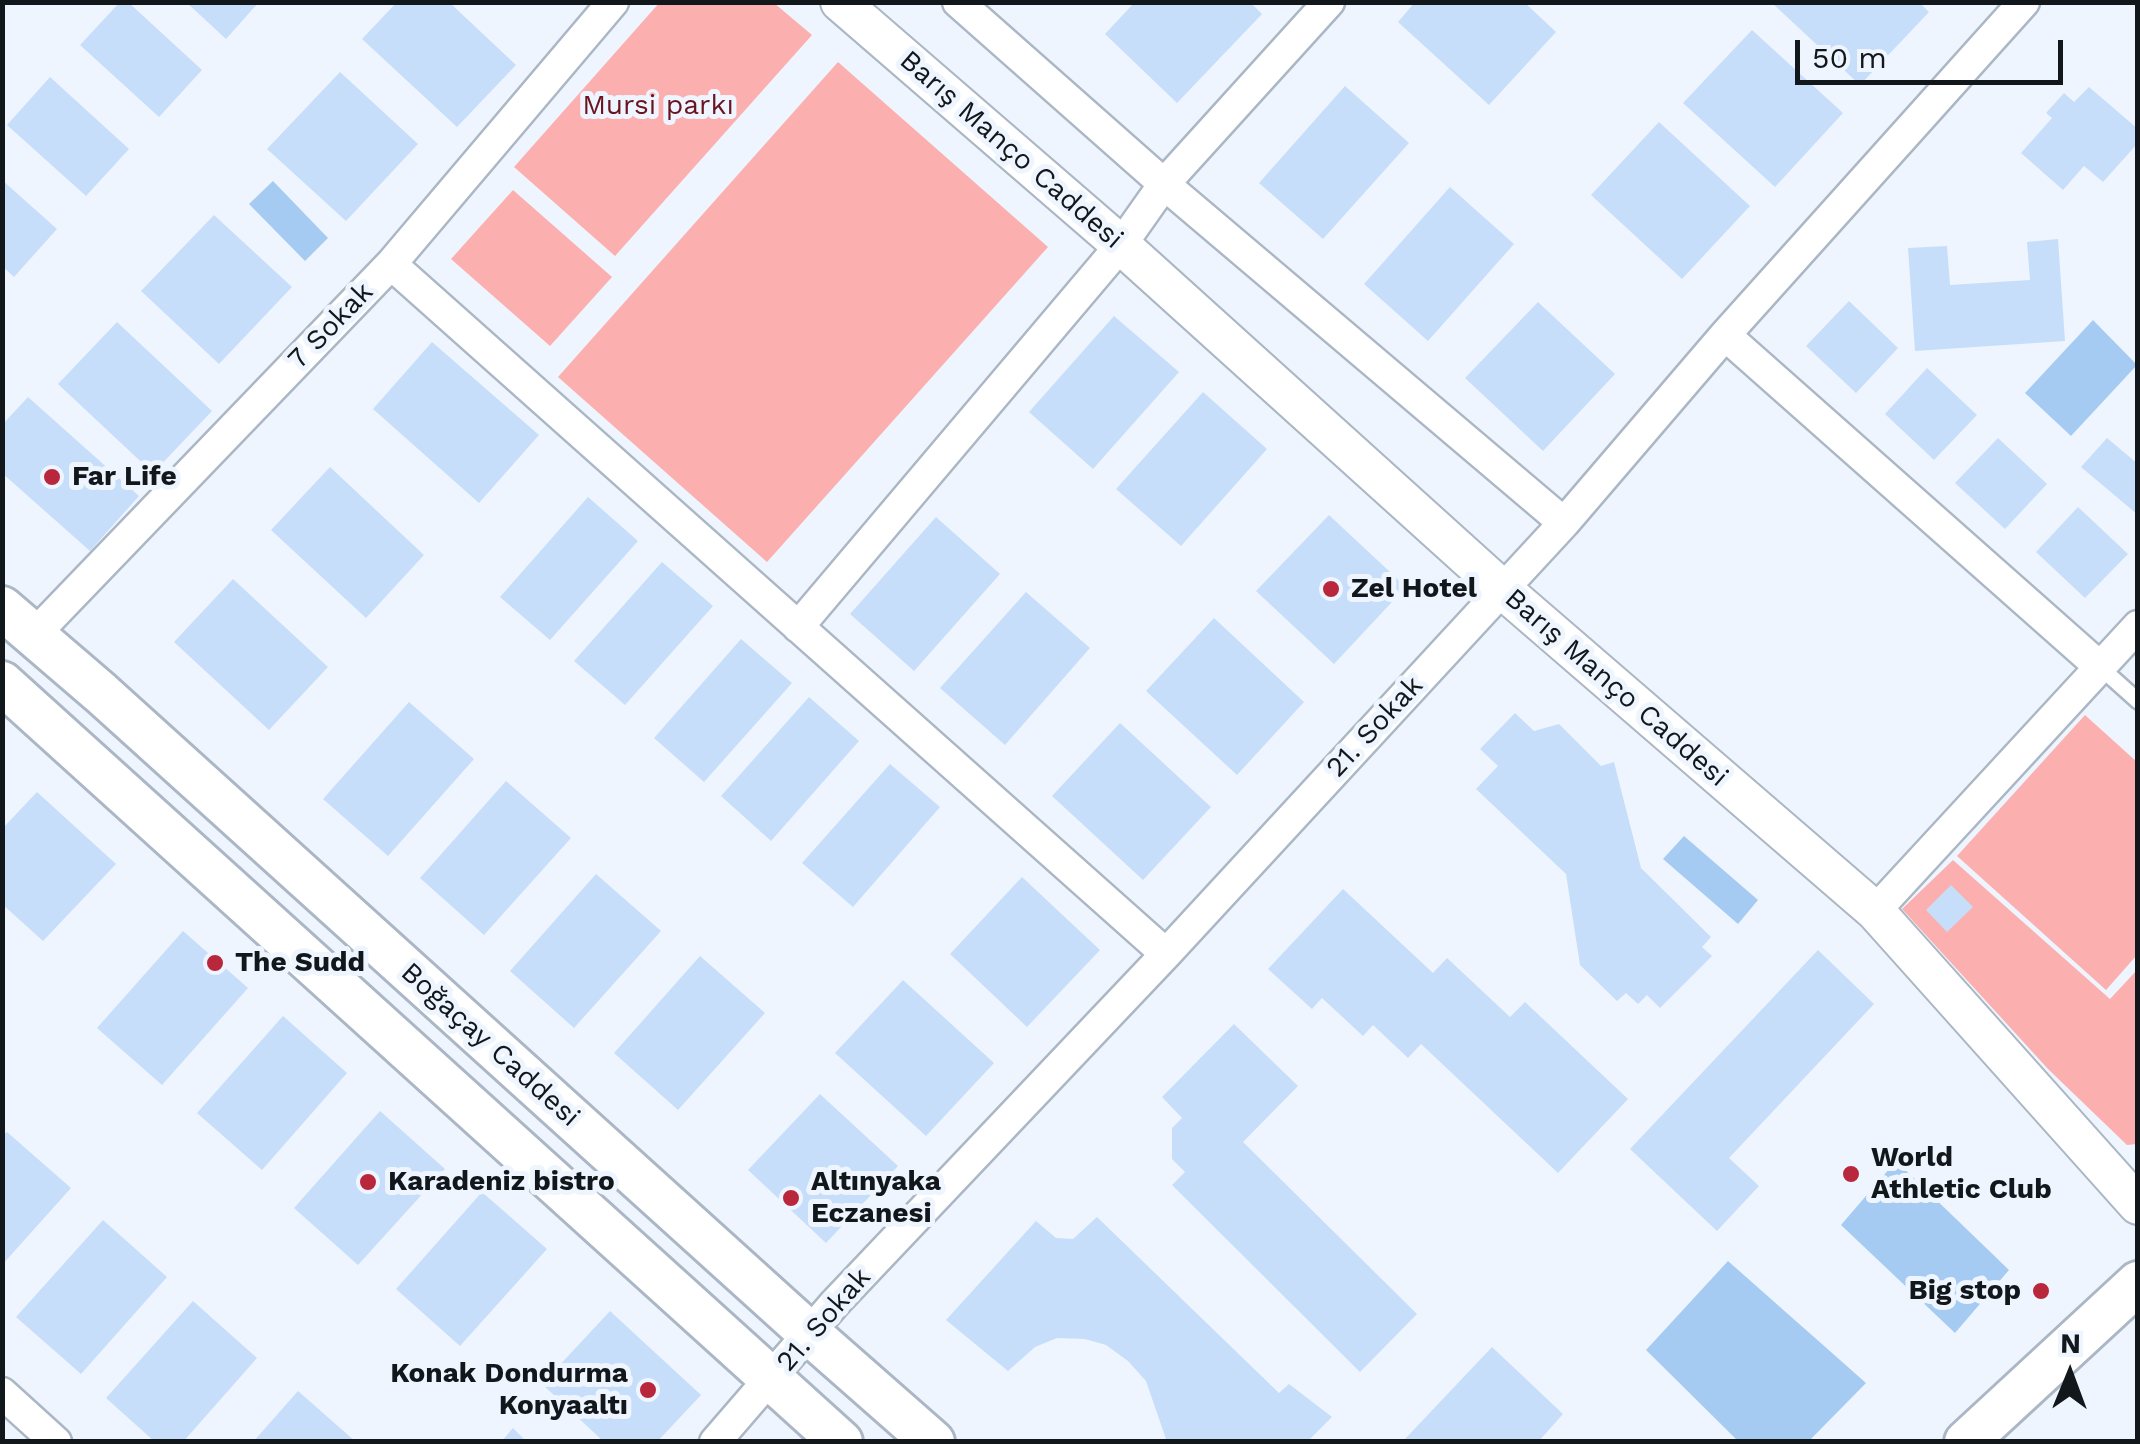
<!DOCTYPE html>
<html>
<head>
<meta charset="utf-8">
<style>
	body { margin:0 }
	#map { position:relative; width:2140px; height:1444px; overflow:hidden; background:#eef5fe; font-family:"Work Sans",sans-serif }
	canvas { display:block }
	.frame { position:absolute; inset:0; border:5px solid #12171b; pointer-events:none }
	.north { position:absolute; left:2020px; top:1324px; width:100px; height:100px; -webkit-text-stroke:8px #eef5fe; paint-order:stroke; rotate:1deg; font-size:28px; font-weight:700; line-height:40px; text-align:center; color:#12171b }
	.north::after { content:''; display:block; margin:auto; width:35px; height:45px; background:#12171b; clip-path:polygon(50% 0,100% 100%,50% 72%,0 100%) }
	.scale { position:absolute; left:1795px; top:40px; width:268px; height:45px; box-sizing:border-box; border:5px solid #12171b; border-top:0; padding-left:12px; font-size:30px; line-height:35px; white-space:nowrap; color:#12171b; -webkit-text-stroke:8px #eef5fe; paint-order:stroke }
</style>
</head>
<body>
<div id="map">
<canvas width="2140" height="1444"></canvas>
<div class="frame"></div>
<div class="north">N</div>
<div class="scale">50 m</div>
</div>
<script>
const c = document.querySelector('canvas').getContext('2d');
c.lineJoin = 'round';
function paint(path, color) {
  c.fillStyle = color;
  c.fill(path, 'evenodd');
}
function toPath(rows) {
  const path = new Path2D();
  for (const r of rows) {
    path.moveTo(r[0], r[1]);
    for (let i = 2; i < r.length; i += 2) path.lineTo(r[i], r[i + 1]);
  }
  return path;
}
function strokePath(path, color, width, dash) {
  c.strokeStyle = color;
  c.lineWidth = width;
  c.lineCap = dash ? 'butt' : 'round';
  c.setLineDash(dash || []);
  c.stroke(path);
}
function write(font, color, halo, rows, align = 'center') {
  c.font = font + ' "Work Sans",sans-serif';
  c.lineWidth = 10;
  c.setLineDash([]);
  c.textBaseline = 'middle';
  c.strokeStyle = halo;
  c.fillStyle = color;
  for (const [text, x, y, turn = 0] of rows) {
    c.save();
    c.translate(x, y);
    c.rotate((+turn || 0) * Math.PI / 180);
    c.textAlign = isNaN(turn) ? turn : align;
    if (halo) c.strokeText(text, 0, 0);
    c.fillText(text, 0, 0);
    c.restore();
  }
}
paint(toPath([
	[660,2,774,3,812,35,615,256,514,167],
	[838,62,1048,247,767,562,558,377],
	[513,190,612,277,550,346,451,259],
	[2085,715,2137,762,2137,955,2106,990,1957,856],
	[1953,860,2110,999,2137,970,2137,1144,2127,1145,2048,1069,1902,909]
]), '#fbb0af');
paint(toPath([
	[273,181,328,238,305,261,249,204],
	[2093,320,2137,365,2071,436,2025,393],
	[1684,836,1758,900,1738,924,1663,859],
	[1896,1161,2009,1270,1955,1333,1841,1225],
	[1728,1261,1866,1383,1809,1441,1738,1441,1646,1350]
]), '#a6cbf3');
paint(toPath([
	[120,2,128,2,202,70,159,117,80,45],
	[186,2,259,2,226,39],
	[397,2,449,2,516,65,457,127,362,39],
	[1135,2,1250,2,1262,14,1177,103,1105,34],
	[1415,2,1524,2,1556,32,1489,105,1398,22],
	[1771,2,1919,2,1929,12,1860,85],
	[1752,30,1843,113,1775,187,1683,103],
	[340,72,418,144,346,221,267,149],
	[50,77,129,149,86,196,7,125],
	[1345,86,1409,143,1323,239,1259,183],
	[2089,87,2138,129,2138,143,2103,182,2084,166,2063,190,2021,153,2052,118,2046,113,2064,93,2074,102],
	[1659,122,1750,206,1682,279,1591,195],
	[2,180,57,229,14,277,2,266],
	[1450,187,1514,244,1428,341,1364,284],
	[214,215,292,287,219,364,141,291],
	[2058,239,2065,341,1915,351,1908,248,1947,246,1950,285,2030,280,2027,242],
	[1849,301,1898,348,1856,393,1806,346],
	[1538,302,1615,374,1543,451,1465,378],
	[1114,316,1179,372,1093,469,1029,412],
	[117,322,212,411,153,473,58,384],
	[432,342,539,435,479,503,373,409],
	[1927,368,1977,415,1934,460,1885,414],
	[1203,392,1267,449,1181,546,1116,489],
	[28,397,139,496,90,551,2,473,2,425],
	[1998,438,2047,484,2005,529,1955,483],
	[2107,438,2138,464,2138,515,2081,467],
	[330,467,424,555,366,618,271,530],
	[588,497,638,541,550,640,500,597],
	[2078,507,2128,554,2085,598,2036,552],
	[1329,515,1406,587,1334,664,1256,591],
	[936,517,1000,574,914,671,850,614],
	[662,562,713,606,625,705,574,661],
	[233,579,328,667,269,730,174,642],
	[1026,592,1090,648,1005,745,940,688],
	[1214,618,1304,702,1237,775,1146,691],
	[741,639,792,683,704,782,654,738],
	[809,697,859,741,771,841,721,796],
	[409,702,474,759,388,856,323,799],
	[1515,713,1534,731,1559,724,1601,766,1614,762,1641,868,1711,937,1702,947,1712,956,1660,1008,1647,995,1638,1004,1626,993,1617,1001,1580,965,1566,874,1476,789,1498,766,1480,749],
	[1120,723,1211,807,1143,880,1052,796],
	[890,764,940,807,853,907,802,863],
	[506,781,571,838,484,935,420,878],
	[37,792,116,864,43,941,2,904,2,829],
	[596,874,661,931,574,1028,510,971],
	[1022,877,1100,950,1027,1027,950,954],
	[1951,885,1973,907,1947,932,1926,910],
	[1343,889,1433,973,1447,958,1510,1017,1525,1002,1628,1099,1558,1173,1421,1044,1408,1058,1373,1025,1363,1036,1322,998,1312,1009,1268,969],
	[183,931,248,988,162,1085,97,1028],
	[1818,950,1874,1004,1729,1158,1759,1186,1717,1231,1630,1149],
	[700,956,765,1013,678,1110,614,1053],
	[903,980,994,1063,926,1136,835,1053],
	[283,1016,347,1073,262,1170,197,1113],
	[1234,1024,1298,1086,1243,1142,1417,1314,1360,1372,1172,1185,1185,1172,1172,1159,1172,1128,1182,1118,1162,1097],
	[820,1094,898,1166,826,1243,748,1170],
	[380,1111,445,1169,358,1265,294,1208],
	[7,1132,71,1188,2,1265,2,1136],
	[482,1192,547,1249,460,1346,396,1289],
	[1097,1217,1279,1393,1289,1384,1332,1417,1307,1442,1167,1442,1146,1381,1128,1361,1106,1345,1085,1339,1057,1338,1035,1347,1008,1371,946,1320,1036,1221,1056,1238,1073,1239],
	[103,1220,167,1277,81,1374,16,1317],
	[193,1301,257,1358,183,1442,155,1442,106,1398],
	[610,1311,701,1395,657,1442,604,1442,542,1384],
	[1492,1347,1563,1414,1538,1442,1407,1442,1405,1439],
	[298,1391,356,1442,253,1442],
	[513,1428,527,1442,501,1442]
]), '#c6defa');
const service = toPath([
	[2100,667,2138,701]
]);
const minor = toPath([
	[958,2,1164,184,1564,523],
	[391,264,1166,954],
	[1725,335,2100,667],
	[798,627,1121,245,1164,184,1329,2],
	[33,636,391,264,613,2],
	[1875,911,2138,626],
	[2,1393,56,1442],
	[715,1442,835,1303,1166,954,1564,523,1725,335,2024,2]
]);
const tertiary = toPath([
	[840,2,1121,245,1502,589,1875,911,2138,1205]
]);
const secondary = toPath([
	[2,608,101,693,809,1333,933,1442],
	[2,683,841,1442],
	[1966,1442,2138,1283]
]);
strokePath(service, '#abb7c4', 20);
strokePath(minor, '#abb7c4', 35);
strokePath(tertiary, '#abb7c4', 42);
strokePath(secondary, '#abb7c4', 48);
strokePath(service, '#fff', 15);
strokePath(minor, '#fff', 30);
strokePath(tertiary, '#fff', 38);
strokePath(secondary, '#fff', 42);
for (const [x, y, r, color] of [
	[52,477,10,"#b8273b"],
	[1331,589,10,"#b8273b"],
	[215,963,10,"#b8273b"],
	[1851,1174,10,"#b8273b"],
	[368,1182,10,"#b8273b"],
	[791,1198,10,"#b8273b"],
	[2041,1291,10,"#b8273b"],
	[648,1390,10,"#b8273b"]
]) {
  const dot = new Path2D();
  dot.arc(x, y, r, 0, 2 * Math.PI);
  c.fillStyle = color;
  c.fill(dot);
  strokePath(dot, '#eef5fe', 4);
}
write('28px', '#69141f', '#eef5fe', [
	["Mursi parkı",658,106]
]);
write('28px', '#12171b', '#eef5fe', [
	["Barış Manço Caddesi",1011,150,41],
	["7 Sokak",331,326,-46],
	["Barış Manço Caddesi",1616,688,41],
	["21. Sokak",1375,727,-47],
	["Boğaçay Caddesi",490,1045,42],
	["21. Sokak",824,1320,-49]
]);
write('bold 28px', '#12171b', '#eef5fe', [
	["Far Life",72,477],
	["Zel Hotel",1351,589],
	["The Sudd",235,963],
	["World",1871,1158],
	["Athletic Club",1871,1190],
	["Karadeniz bistro",388,1182],
	["Altınyaka",811,1182],
	["Eczanesi",811,1214],
	["Big stop",2021,1291,"right"],
	["Konak Dondurma",628,1374,"right"],
	["Konyaaltı",628,1406,"right"]
], 'left');
</script>
</body>
</html>
